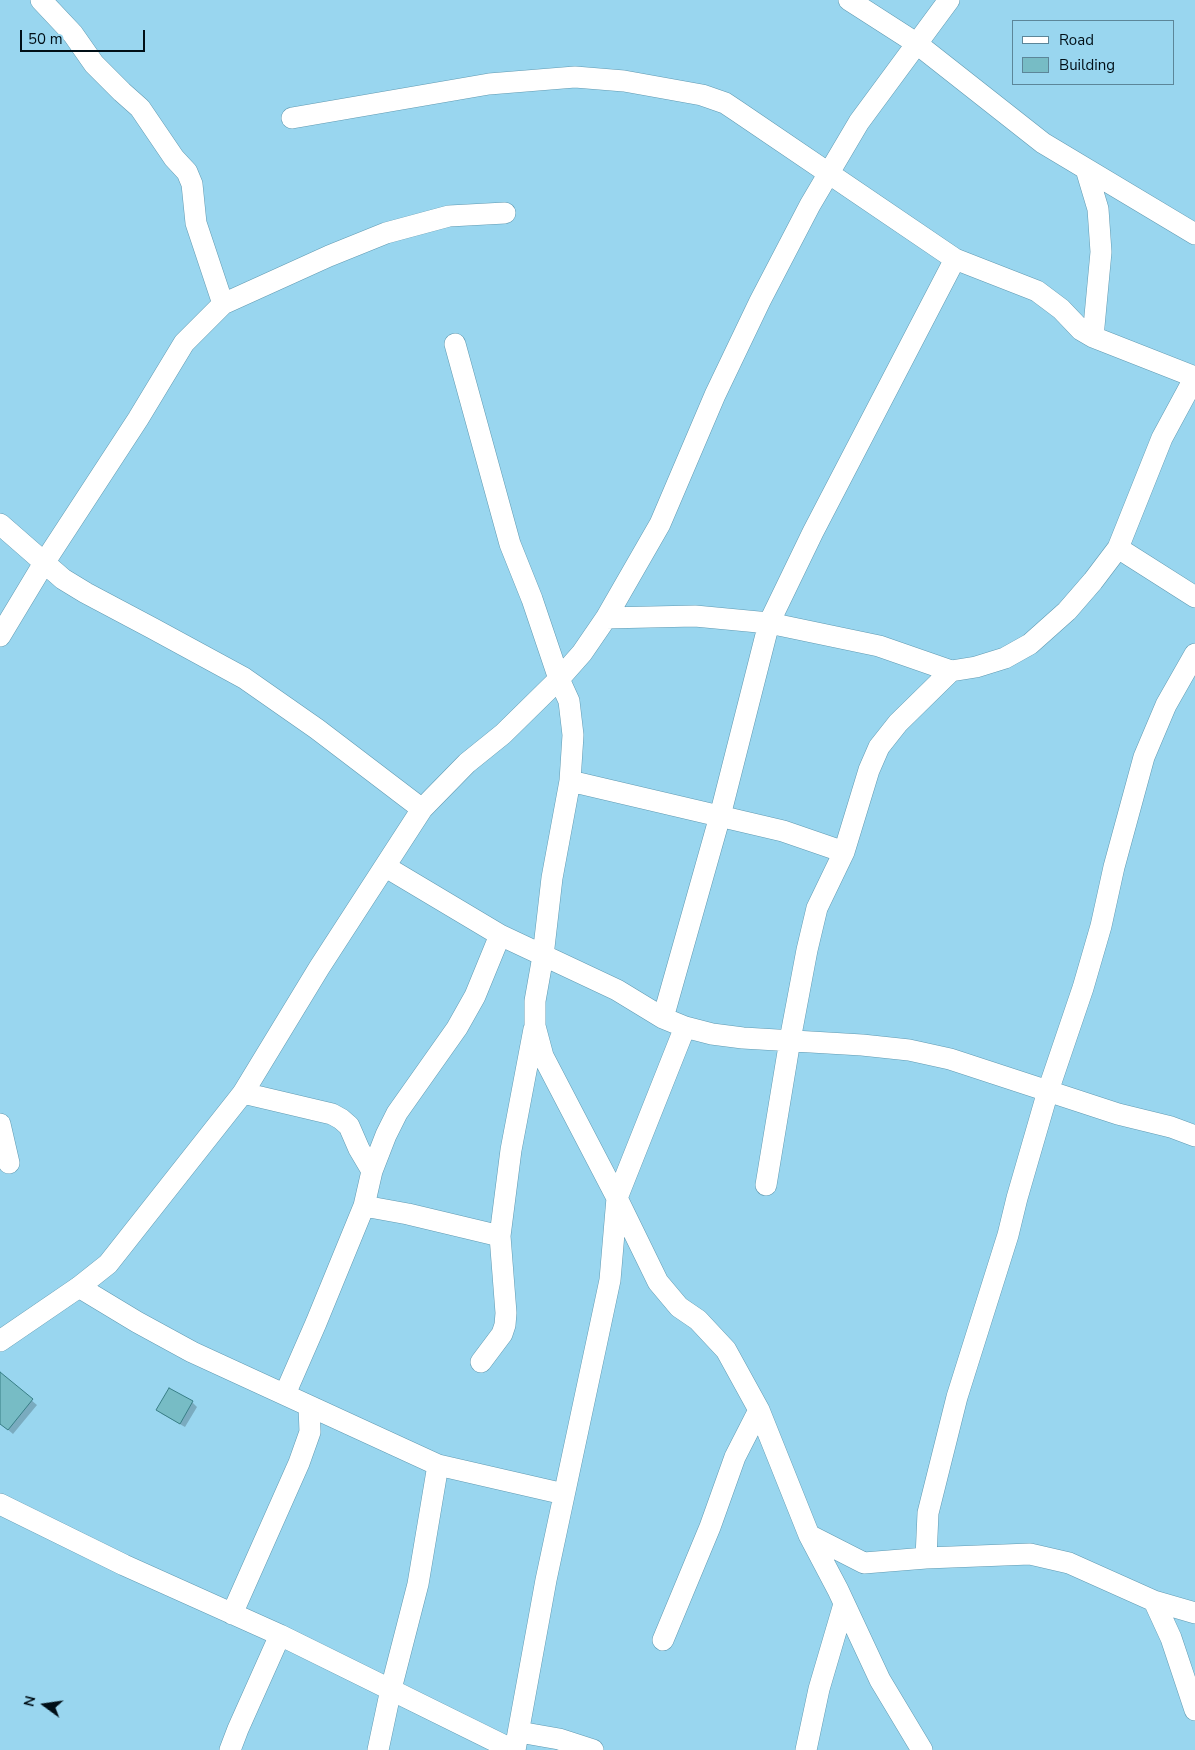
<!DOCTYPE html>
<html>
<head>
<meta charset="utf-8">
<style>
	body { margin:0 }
	#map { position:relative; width:1195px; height:1750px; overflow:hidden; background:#99d6ef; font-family:"Nunito Sans",sans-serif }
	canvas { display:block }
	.legend { position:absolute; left:1012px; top:20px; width:162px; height:65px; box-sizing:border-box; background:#99d6ef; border:1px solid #5c8699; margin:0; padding:6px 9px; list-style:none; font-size:15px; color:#000f17 }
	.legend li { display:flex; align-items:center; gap:10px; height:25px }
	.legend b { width:25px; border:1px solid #5c8699 }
	.north { position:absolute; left:20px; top:1680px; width:50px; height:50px; -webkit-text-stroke:4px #99d6ef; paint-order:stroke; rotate:284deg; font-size:14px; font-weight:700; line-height:20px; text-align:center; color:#000f17 }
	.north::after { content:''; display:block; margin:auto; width:18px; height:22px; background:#000f17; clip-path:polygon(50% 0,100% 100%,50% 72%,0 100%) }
	.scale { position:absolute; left:20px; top:30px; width:125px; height:22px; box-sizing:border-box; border:2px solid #000f17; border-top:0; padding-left:6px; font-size:15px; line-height:18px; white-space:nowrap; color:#000f17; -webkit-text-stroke:4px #99d6ef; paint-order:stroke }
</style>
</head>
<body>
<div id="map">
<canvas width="1195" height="1750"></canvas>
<ul class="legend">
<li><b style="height:6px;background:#fff"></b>Road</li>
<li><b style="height:14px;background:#77bcc5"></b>Building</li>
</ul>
<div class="north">N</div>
<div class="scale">50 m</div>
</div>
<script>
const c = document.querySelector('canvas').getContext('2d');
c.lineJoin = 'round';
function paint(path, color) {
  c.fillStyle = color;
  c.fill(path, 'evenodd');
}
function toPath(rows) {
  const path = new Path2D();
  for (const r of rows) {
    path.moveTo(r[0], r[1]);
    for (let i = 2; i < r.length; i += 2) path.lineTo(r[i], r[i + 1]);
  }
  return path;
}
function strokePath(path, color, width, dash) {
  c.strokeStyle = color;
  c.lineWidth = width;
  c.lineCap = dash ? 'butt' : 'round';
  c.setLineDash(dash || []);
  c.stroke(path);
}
paint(toPath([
	[0,1374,37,1405,13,1434,0,1423],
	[192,1402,197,1407,185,1427,162,1414,158,1410]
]), '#0003');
const building = toPath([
	[0,1372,33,1399,8,1430,0,1424,0,1372],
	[169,1388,193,1401,180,1424,156,1410,169,1388]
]);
paint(building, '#77bcc5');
strokePath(building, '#387e86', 1);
const minor = toPath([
	[41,0,73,34,94,64,122,92,140,108,174,158,187,172,192,184,196,223,223,304],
	[849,0,916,43,1043,143,1195,234],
	[292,118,489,84,575,77,624,81,702,95,725,103,737,111,955,259,1037,291,1061,309,1081,330,1093,337,1195,377],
	[1086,169,1098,209,1101,252,1093,337],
	[455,344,510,544,532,599,559,679,569,701,573,735,570,781,552,878,543,956,535,1001,535,1026,543,1056,617,1198,610,1280,546,1580,515,1750],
	[0,524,63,579,86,593,152,628,244,678,317,729,422,809],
	[1118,548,1195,597],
	[606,618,695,616,769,623,879,646,951,671,976,667,1005,658,1030,644,1067,611,1093,581,1118,548,1162,438,1195,377],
	[0,636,44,563,138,419,184,343,223,304,329,256,386,233,449,216,505,213],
	[570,781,783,831,844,852],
	[386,867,500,935,617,990,663,1018,685,1027,712,1034,743,1038,862,1045,909,1050,950,1059,1118,1114,1171,1127,1195,1136],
	[663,1018,720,816,769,623,813,532,955,259],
	[685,1027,617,1198,658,1282,679,1307,698,1320,726,1350,759,1410,809,1535,838,1590,880,1680,922,1750],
	[243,1093,332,1114,341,1119,349,1126,359,1149,372,1171],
	[0,1124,9,1163],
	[766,1185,790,1040,807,950,817,908,844,852,869,770,879,747,898,723,951,671],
	[364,1206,408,1214,500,1236],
	[79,1287,137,1322,192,1352,438,1465,564,1494],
	[0,1341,79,1287,108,1264,243,1093,319,968,422,809,467,763,503,734,559,679,582,653,606,618,660,524,715,395,760,301,810,205,859,122,949,0],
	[481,1362,502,1334,505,1325,506,1313,500,1236,511,1150,534,1029],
	[285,1394,316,1323,364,1206,372,1171,386,1135,397,1113,457,1028,475,996,500,935],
	[0,1504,124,1565,280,1635,513,1750],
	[809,1535,864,1563,926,1558,1030,1554,1069,1563,1154,1601,1195,1613],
	[926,1558,928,1513,957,1397,1008,1235,1017,1198,1048,1091,1083,988,1101,926,1114,867,1144,757,1166,705,1195,654],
	[1154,1601,1171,1638,1195,1710],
	[232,1614,299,1463,310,1432,309,1406],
	[663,1640,710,1527,735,1457,759,1410],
	[519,1732,559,1739,593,1750],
	[230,1750,238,1729,280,1635],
	[378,1750,391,1689,418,1584,438,1465],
	[806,1750,819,1689,844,1604]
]);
strokePath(minor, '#609ab2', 22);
strokePath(minor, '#fff', 21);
</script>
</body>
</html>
